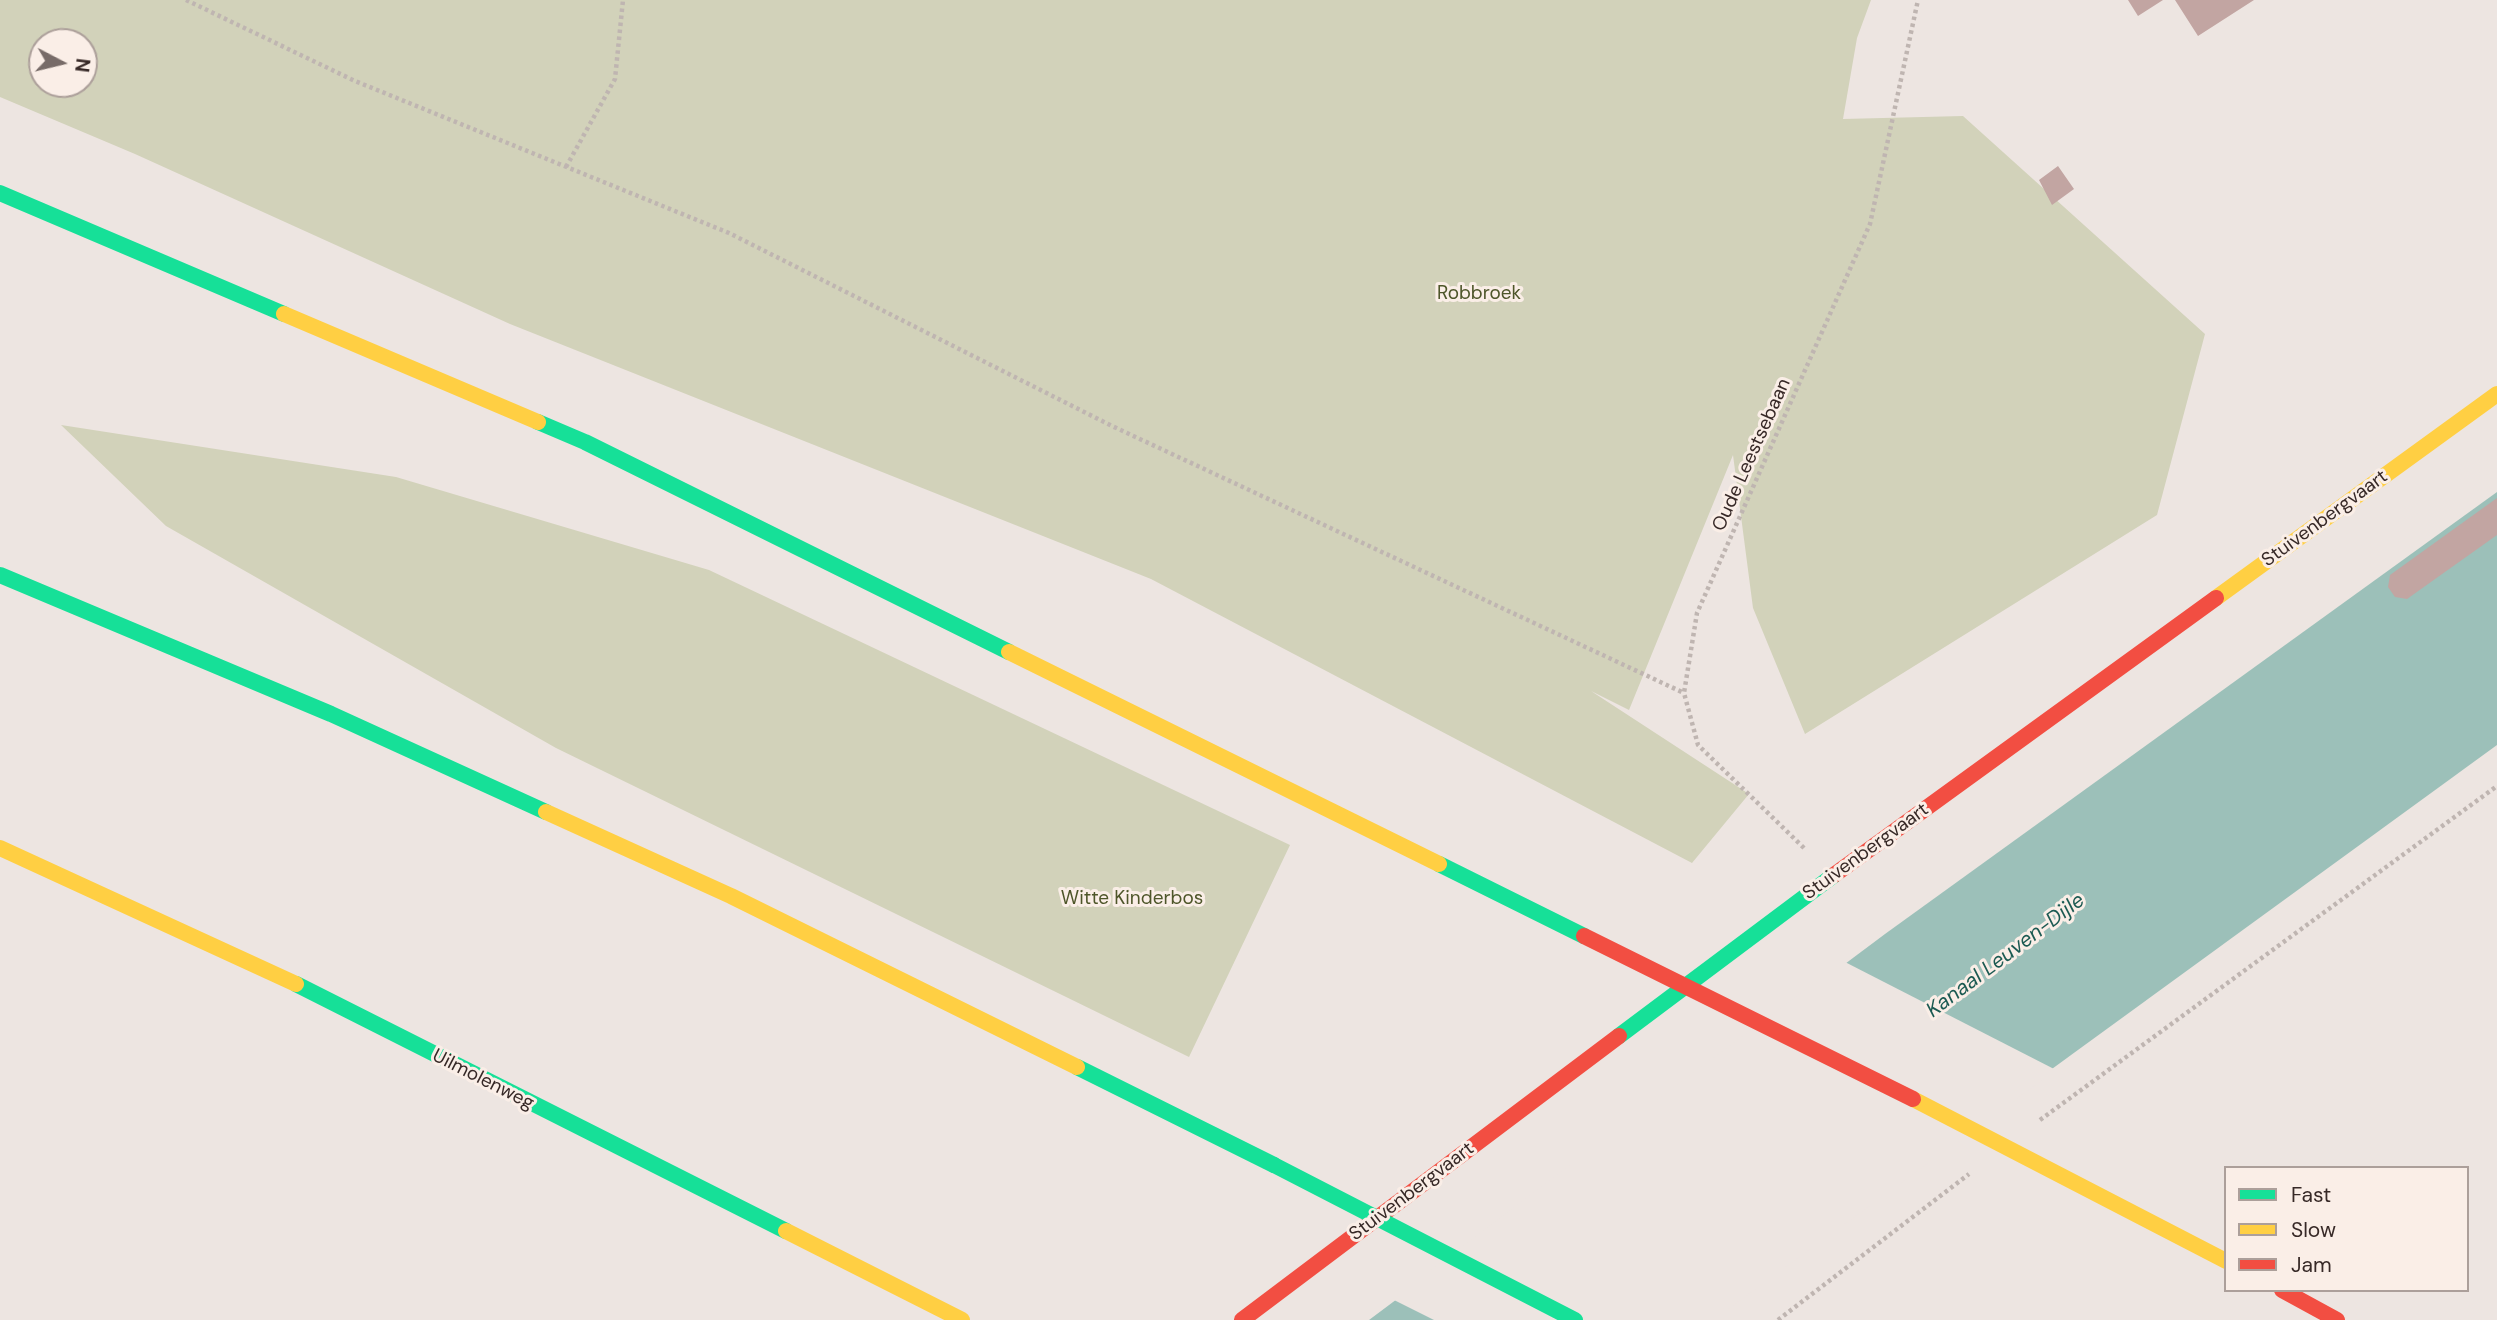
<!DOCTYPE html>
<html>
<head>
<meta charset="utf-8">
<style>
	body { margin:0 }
	#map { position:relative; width:2497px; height:1320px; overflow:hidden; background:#ede5e1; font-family:"DM Sans",sans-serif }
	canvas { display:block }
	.legend { position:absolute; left:2224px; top:1166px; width:245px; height:126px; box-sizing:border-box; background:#faeee7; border:2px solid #ac9f9a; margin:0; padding:9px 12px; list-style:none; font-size:21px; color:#372927 }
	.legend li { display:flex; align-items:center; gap:14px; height:35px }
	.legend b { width:35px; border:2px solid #ac9f9a }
	.north { position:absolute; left:28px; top:28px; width:70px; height:70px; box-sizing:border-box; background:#faeee7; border:2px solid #ac9f9a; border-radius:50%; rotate:97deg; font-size:19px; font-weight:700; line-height:28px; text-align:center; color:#372927 }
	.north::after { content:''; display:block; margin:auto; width:24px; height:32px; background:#776b68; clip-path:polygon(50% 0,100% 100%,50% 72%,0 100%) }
</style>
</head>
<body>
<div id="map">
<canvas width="2497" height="1320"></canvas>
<ul class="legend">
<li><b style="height:9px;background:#16e098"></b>Fast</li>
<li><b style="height:9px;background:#ffcf43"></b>Slow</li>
<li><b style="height:9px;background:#f24e42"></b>Jam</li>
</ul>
<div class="north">N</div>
</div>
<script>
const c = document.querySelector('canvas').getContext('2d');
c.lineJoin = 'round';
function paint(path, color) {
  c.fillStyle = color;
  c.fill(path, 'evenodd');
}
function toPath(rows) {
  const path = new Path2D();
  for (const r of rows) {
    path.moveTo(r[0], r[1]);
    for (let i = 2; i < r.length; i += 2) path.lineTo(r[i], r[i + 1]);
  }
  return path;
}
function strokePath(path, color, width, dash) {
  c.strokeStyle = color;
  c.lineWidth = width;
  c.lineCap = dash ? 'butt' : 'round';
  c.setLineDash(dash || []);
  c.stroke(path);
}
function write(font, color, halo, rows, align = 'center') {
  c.font = font + ' "DM Sans",sans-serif';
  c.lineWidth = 6;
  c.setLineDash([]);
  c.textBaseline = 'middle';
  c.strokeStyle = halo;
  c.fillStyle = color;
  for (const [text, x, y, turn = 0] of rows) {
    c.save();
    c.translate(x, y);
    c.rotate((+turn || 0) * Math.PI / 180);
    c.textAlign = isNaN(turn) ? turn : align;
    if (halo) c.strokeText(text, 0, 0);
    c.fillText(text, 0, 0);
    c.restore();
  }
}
paint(toPath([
	[0,0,1871,0,1857,38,1843,119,1963,116,2205,334,2157,515,1805,734,1753,608,1733,455,1629,710,1591,691,1749,794,1692,863,1151,579,510,324,135,154,0,97],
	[42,42,84,42,84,84,42,84],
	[61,425,396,477,709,570,1290,845,1189,1057,556,748,166,526]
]), '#d2d2ba');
paint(toPath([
	[2497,492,2497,745,1707,1320,1369,1320,1885,934]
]), '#9cc0b9');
paint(toPath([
	[1843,961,2056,1070,1713,1320,1434,1320,1392,1299]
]), '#ede5e1');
paint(toPath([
	[2128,0,2163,0,2138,16],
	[2175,0,2254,0,2198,36],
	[2058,166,2074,189,2052,205,2039,180],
	[2497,498,2497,535,2407,599,2395,597,2388,587,2390,575]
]), '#c2a5a2');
strokePath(toPath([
	[186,0,355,81,729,233,1112,426,1684,693],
	[566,167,615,79,623,0],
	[1804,848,1698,745,1684,693,1697,613,1870,224,1918,0],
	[2040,1120,2497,786],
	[1778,1320,1969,1174]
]), '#bfb5b1', 4.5, [3.5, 3.5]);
strokePath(toPath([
	[0,193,284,314],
	[538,422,585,442,1009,652],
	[0,575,331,714,546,812],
	[1439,864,1584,936],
	[296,984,786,1231],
	[1619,1036,1834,875],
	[1077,1067,1274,1165]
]), '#16e098', 16);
strokePath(toPath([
	[284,314,538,422],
	[2216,598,2497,394],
	[1009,652,1439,864],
	[546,812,731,896,1077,1067],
	[0,848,296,984],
	[786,1231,962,1320]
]), '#ffcf43', 16);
strokePath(toPath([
	[1834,875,2216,598],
	[2282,1290,2337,1320],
	[1242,1320,1619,1036]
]), '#f24e42', 16);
strokePath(toPath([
	[1274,1165,1575,1320]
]), '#16e098', 16);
strokePath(toPath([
	[1913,1099,2226,1261]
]), '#ffcf43', 16);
strokePath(toPath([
	[1584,936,1913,1099]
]), '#f24e42', 16);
write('19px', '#4e562a', '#faeee7', [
	["Robbroek",1479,294],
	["Witte Kinderbos",1132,899]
]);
write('19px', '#372927', '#faeee7', [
	["Oude Leestsebaan",1752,455,-66],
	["Stuivenbergvaart",2325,519,-36],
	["Stuivenbergvaart",1866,852,-36],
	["Uilmolenweg",483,1080,27],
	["Stuivenbergvaart",1412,1192,-37]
]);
write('italic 21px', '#1b5a52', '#faeee7', [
	["Kanaal Leuven-Dijle",2006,956,-37]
]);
</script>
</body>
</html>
